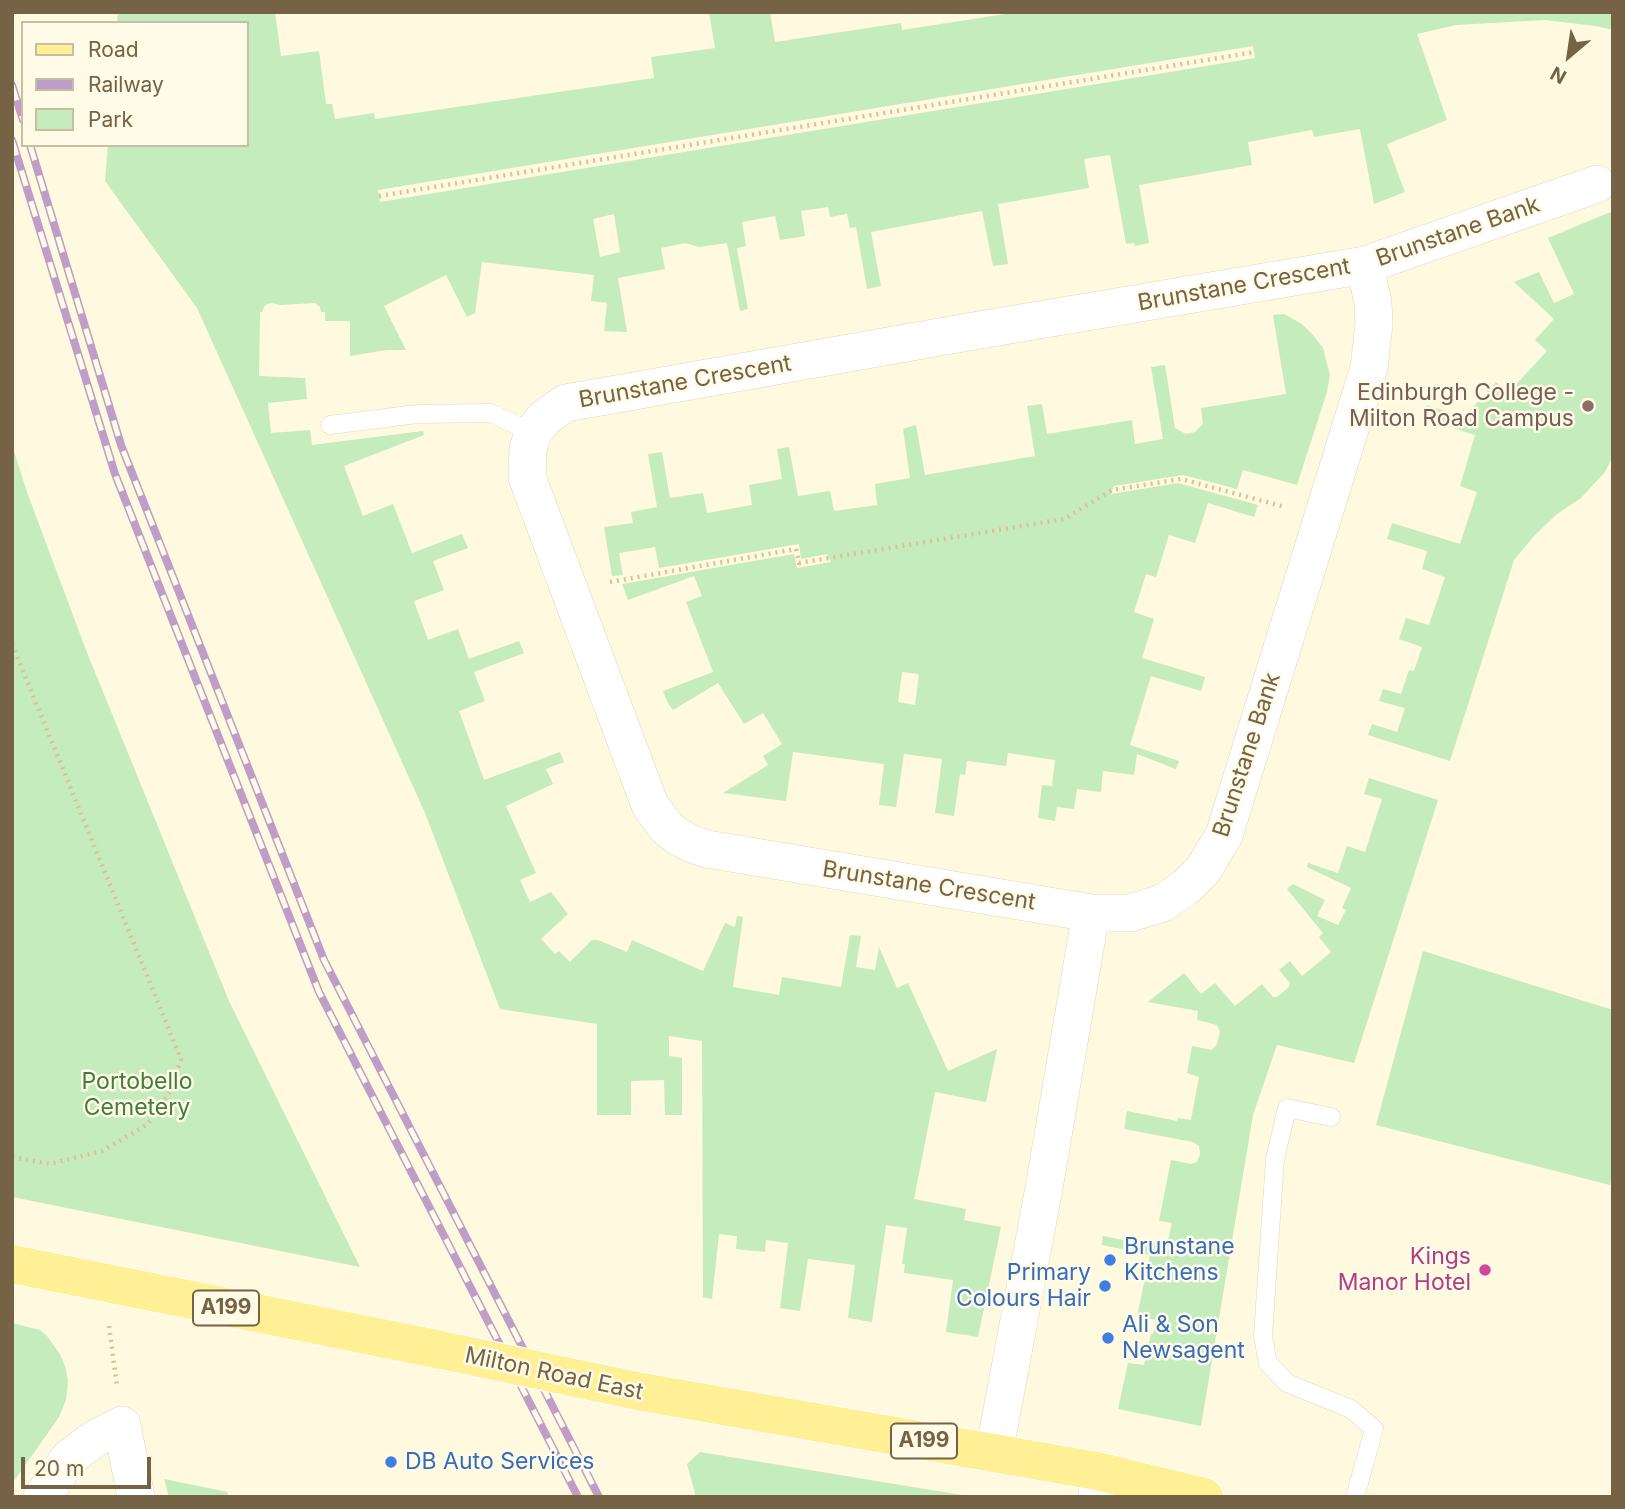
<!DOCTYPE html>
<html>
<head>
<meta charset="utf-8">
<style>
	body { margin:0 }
	#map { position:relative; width:1625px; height:1509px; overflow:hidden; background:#fef9df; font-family:Inter,sans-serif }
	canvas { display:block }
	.frame { position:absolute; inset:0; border:14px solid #766245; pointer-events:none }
	.legend { position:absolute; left:21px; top:21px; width:228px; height:126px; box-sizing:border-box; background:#fffbe7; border:2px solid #c8bea6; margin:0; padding:9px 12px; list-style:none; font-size:21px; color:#766245 }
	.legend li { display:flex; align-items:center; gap:14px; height:35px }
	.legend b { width:35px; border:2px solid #c8bea6 }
	.north { position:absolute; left:1534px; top:21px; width:70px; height:70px; -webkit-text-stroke:5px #fffbe7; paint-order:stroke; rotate:209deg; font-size:19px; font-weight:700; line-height:28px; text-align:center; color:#766245 }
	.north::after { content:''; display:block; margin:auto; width:24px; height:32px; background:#766245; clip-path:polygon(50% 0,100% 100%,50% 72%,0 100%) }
	.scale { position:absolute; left:21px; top:1457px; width:130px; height:32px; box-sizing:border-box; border:4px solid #766245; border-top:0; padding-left:9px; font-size:21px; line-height:24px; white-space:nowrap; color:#766245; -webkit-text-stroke:5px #fffbe7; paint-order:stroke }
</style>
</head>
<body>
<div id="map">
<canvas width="1625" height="1509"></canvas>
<div class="frame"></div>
<ul class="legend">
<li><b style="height:9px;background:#fff095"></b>Road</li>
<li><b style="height:9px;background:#be9ec7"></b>Railway</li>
<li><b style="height:19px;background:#c5ecbd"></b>Park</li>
</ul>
<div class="north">N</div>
<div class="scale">20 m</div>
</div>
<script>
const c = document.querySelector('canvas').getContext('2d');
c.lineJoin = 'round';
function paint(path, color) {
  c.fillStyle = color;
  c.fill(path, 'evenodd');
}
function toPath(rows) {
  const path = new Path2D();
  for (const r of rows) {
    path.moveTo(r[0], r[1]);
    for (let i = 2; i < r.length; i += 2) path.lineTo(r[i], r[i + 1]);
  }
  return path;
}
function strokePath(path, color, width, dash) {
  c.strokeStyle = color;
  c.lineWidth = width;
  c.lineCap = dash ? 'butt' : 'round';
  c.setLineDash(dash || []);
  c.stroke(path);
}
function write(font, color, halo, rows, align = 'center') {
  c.font = font + ' Inter,sans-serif';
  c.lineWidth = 5;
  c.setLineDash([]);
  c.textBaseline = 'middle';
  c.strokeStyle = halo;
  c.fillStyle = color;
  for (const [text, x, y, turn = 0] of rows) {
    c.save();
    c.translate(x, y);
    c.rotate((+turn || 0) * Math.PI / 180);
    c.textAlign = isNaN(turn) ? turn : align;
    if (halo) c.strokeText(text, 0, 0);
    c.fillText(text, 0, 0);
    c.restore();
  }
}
paint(toPath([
	[118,12,275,12,281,56,319,51,326,104,332,104,335,119,374,113,375,119,654,78,651,57,715,48,709,12,770,12,775,42,901,23,902,30,1018,12,1613,12,1613,30,1596,26,1545,20,1456,25,1417,34,1447,120,1387,144,1405,192,1374,204,1360,129,1314,137,1312,130,1248,142,1252,165,1139,185,1149,243,1135,246,1134,243,1126,244,1110,155,1084,159,1089,188,998,204,1008,264,993,266,982,211,871,232,881,286,867,289,856,227,850,228,847,214,830,217,828,207,801,211,805,236,780,240,775,216,742,222,746,246,737,248,748,309,740,311,727,243,699,247,685,243,661,248,665,269,618,278,627,332,604,331,607,303,591,301,594,275,482,262,475,313,467,317,446,275,384,306,406,350,387,350,350,356,350,321,325,321,325,312,321,312,320,307,315,303,280,305,272,303,267,304,264,307,262,312,260,312,259,376,305,378,307,399,268,403,271,433,310,430,312,445,423,431,424,435,344,466,363,516,393,504,412,553,462,534,468,548,433,561,444,590,414,601,428,640,458,629,469,659,519,641,524,653,474,672,485,701,459,711,484,780,560,752,564,762,546,769,553,784,506,806,536,873,520,880,530,902,551,892,568,914,541,939,555,954,559,951,570,962,592,940,598,940,627,952,632,940,703,971,725,923,735,927,737,916,743,917,733,987,779,995,782,977,841,987,850,935,861,936,856,967,875,970,879,947,897,988,908,983,948,1071,997,1049,986,1102,935,1092,914,1199,966,1209,964,1220,1001,1227,978,1337,946,1332,953,1280,904,1273,905,1264,902,1264,907,1228,886,1225,872,1322,848,1318,855,1265,808,1259,800,1311,780,1308,788,1243,766,1240,765,1252,736,1249,737,1236,719,1234,712,1299,703,1297,702,1041,669,1036,669,1056,682,1058,682,1115,665,1115,664,1080,631,1081,631,1115,597,1115,597,1024,500,1009,425,813,197,308,105,181,108,145,247,145,247,23,117,23],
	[1253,46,1255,58,380,202,378,190],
	[614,214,620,252,600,257,593,219],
	[1613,211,1613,456,1605,472,1581,498,1557,514,1535,535,1514,560,1450,761,1368,735,1372,724,1397,732,1405,708,1379,701,1383,689,1401,694,1409,670,1414,671,1422,647,1399,639,1406,618,1429,625,1445,577,1422,569,1427,551,1387,539,1392,523,1460,544,1477,492,1460,486,1475,435,1422,418,1427,405,1464,417,1496,382,1509,392,1547,351,1535,340,1554,319,1514,282,1539,272,1554,303,1574,294,1548,238],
	[1284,314,1302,324,1313,335,1323,348,1330,375,1327,392,1297,485,1243,470,1237,489,1183,475,1114,486,1111,494,1178,483,1258,505,1254,517,1208,503,1195,543,1169,535,1156,577,1146,574,1134,612,1154,619,1142,658,1205,677,1201,691,1151,676,1130,745,1179,761,1176,769,1137,754,1134,775,1103,771,1101,792,1077,789,1074,809,1057,807,1055,821,1038,818,1042,785,1052,786,1055,760,1008,753,1006,766,967,761,965,775,960,774,954,816,935,813,942,759,904,754,896,807,879,805,884,764,793,752,786,801,723,793,768,765,763,756,782,744,763,713,744,724,718,683,673,710,668,703,663,691,713,672,686,602,702,596,694,576,628,600,622,584,794,554,797,568,831,562,827,554,801,559,799,544,659,568,655,547,619,553,623,575,612,576,604,527,633,523,631,512,657,507,648,454,662,452,670,498,703,493,707,513,752,505,749,485,782,479,777,449,789,447,798,496,830,491,834,511,877,505,875,484,910,478,903,429,909,427,916,425,925,475,1035,456,1027,406,1042,404,1047,434,1132,420,1135,444,1163,439,1151,367,1165,365,1175,428,1186,434,1195,432,1203,424,1201,408,1286,394,1273,315],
	[902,672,919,674,915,705,898,702],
	[12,445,28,495,86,650,229,1001,360,1267,12,1197],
	[1369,778,1438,800,1354,1063,1277,1045,1253,1115,1201,1426,1118,1409,1128,1363,1144,1365,1151,1334,1153,1334,1156,1320,1137,1316,1150,1255,1102,1245,1103,1236,1154,1246,1155,1242,1167,1244,1172,1223,1159,1221,1171,1160,1191,1164,1197,1162,1200,1154,1199,1146,1193,1142,1124,1129,1127,1111,1177,1121,1178,1118,1191,1120,1199,1077,1187,1073,1192,1046,1212,1050,1217,1044,1220,1031,1217,1025,1197,1020,1198,1011,1148,1002,1184,973,1201,994,1215,983,1235,1006,1262,984,1273,997,1277,997,1289,987,1290,983,1279,970,1290,961,1302,976,1331,952,1319,937,1323,933,1287,889,1293,884,1325,900,1317,916,1338,925,1346,910,1342,908,1351,888,1307,867,1308,863,1338,873,1347,846,1365,852,1382,799,1364,794],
	[1423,951,1613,1010,1613,1174,1610,1185,1376,1125],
	[12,1323,40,1330,47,1336,60,1354,65,1366,68,1381,66,1400,59,1417,12,1484],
	[700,1452,974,1497,696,1497,687,1464],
	[164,1479,228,1492,227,1497,169,1497]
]), '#c5ecbd');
const lane = toPath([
	[330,425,417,414,491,413,533,433],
	[1331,1117,1287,1108,1275,1159,1263,1336,1268,1363,1287,1383,1351,1409,1374,1429,1355,1497]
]);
const street = toPath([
	[1091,913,707,849,690,843,677,836,666,827,650,805,527,477,528,449,533,433,544,418,566,403,968,332,1365,265],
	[994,1453,1044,1188,1091,913,1130,913,1163,903,1186,887,1203,870,1224,835,1369,368,1374,324,1373,303,1365,265,1597,184],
	[42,1497,69,1458,96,1438,122,1425,136,1497],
	[1097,1497,1097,1471]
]);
const primary = toPath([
	[12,1264,441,1350],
	[642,1392,1097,1471,1204,1497]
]);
strokePath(lane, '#e2d6bb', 19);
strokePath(street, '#e2d6bb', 38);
strokePath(primary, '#fff', 40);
strokePath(toPath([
	[379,196,1255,52],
	[610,582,796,549,799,563,1064,519,1112,490,1181,479,1285,507],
	[12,644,181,1059,171,1090,148,1124,102,1151,50,1164,12,1157],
	[109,1326,117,1386]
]), '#dac198', 4.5, [2, 5]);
strokePath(lane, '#fff', 18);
strokePath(street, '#fff', 37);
strokePath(primary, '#fff095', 38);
const rail = toPath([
	[12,85,23,120],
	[12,140,115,474,319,992,578,1497],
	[30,145,121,445,324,960,599,1497]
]);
strokePath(rail, '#be9ec7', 8);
strokePath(rail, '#fffbe7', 5, [16]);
const primaryBridge = toPath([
	[441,1350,642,1392]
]);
strokePath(primaryBridge, '#fff', 40, []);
strokePath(primaryBridge, '#fff095', 38);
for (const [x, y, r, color] of [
	[1588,406,7,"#8d6e63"],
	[1110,1260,7,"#3f7fe0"],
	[1485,1270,7,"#d1479c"],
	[1105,1286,7,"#3f7fe0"],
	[1108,1338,7,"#3f7fe0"],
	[391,1462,7,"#3f7fe0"]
]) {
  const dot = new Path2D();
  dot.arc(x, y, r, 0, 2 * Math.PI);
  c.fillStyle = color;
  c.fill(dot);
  strokePath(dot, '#fffbe7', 2.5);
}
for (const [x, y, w] of [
	[226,1308,66],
	[924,1441,66]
]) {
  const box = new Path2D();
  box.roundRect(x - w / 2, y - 17.5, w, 35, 5);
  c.fillStyle = '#fffbe7';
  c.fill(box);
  strokePath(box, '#766245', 2);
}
write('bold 21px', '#766245', null, [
	["A199",226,1308],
	["A199",924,1441]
]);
write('23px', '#766245', '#fffbe7', [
	["Brunstane Bank",1458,232,-19],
	["Brunstane Crescent",1244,285,-10],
	["Brunstane Crescent",685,382,-10],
	["Brunstane Bank",1247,755,-72],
	["Brunstane Crescent",929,886,9],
	["Milton Road East",554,1374,12]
]);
write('23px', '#785e54', '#fffbe7', [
	["Edinburgh College -",1574,393],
	["Milton Road Campus",1574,419]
], 'right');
write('23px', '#417d3c', '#fffbe7', [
	["Portobello",137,1082],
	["Cemetery",137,1108]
]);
write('23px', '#366cbe', '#fffbe7', [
	["Brunstane",1124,1247],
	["Kitchens",1124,1273],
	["Primary",1091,1273,"right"],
	["Colours Hair",1091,1299,"right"],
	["Ali & Son",1122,1325],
	["Newsagent",1122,1351],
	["DB Auto Services",405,1462]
], 'left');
write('23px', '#b23c85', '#fffbe7', [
	["Kings",1471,1257],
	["Manor Hotel",1471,1283]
], 'right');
</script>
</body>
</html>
